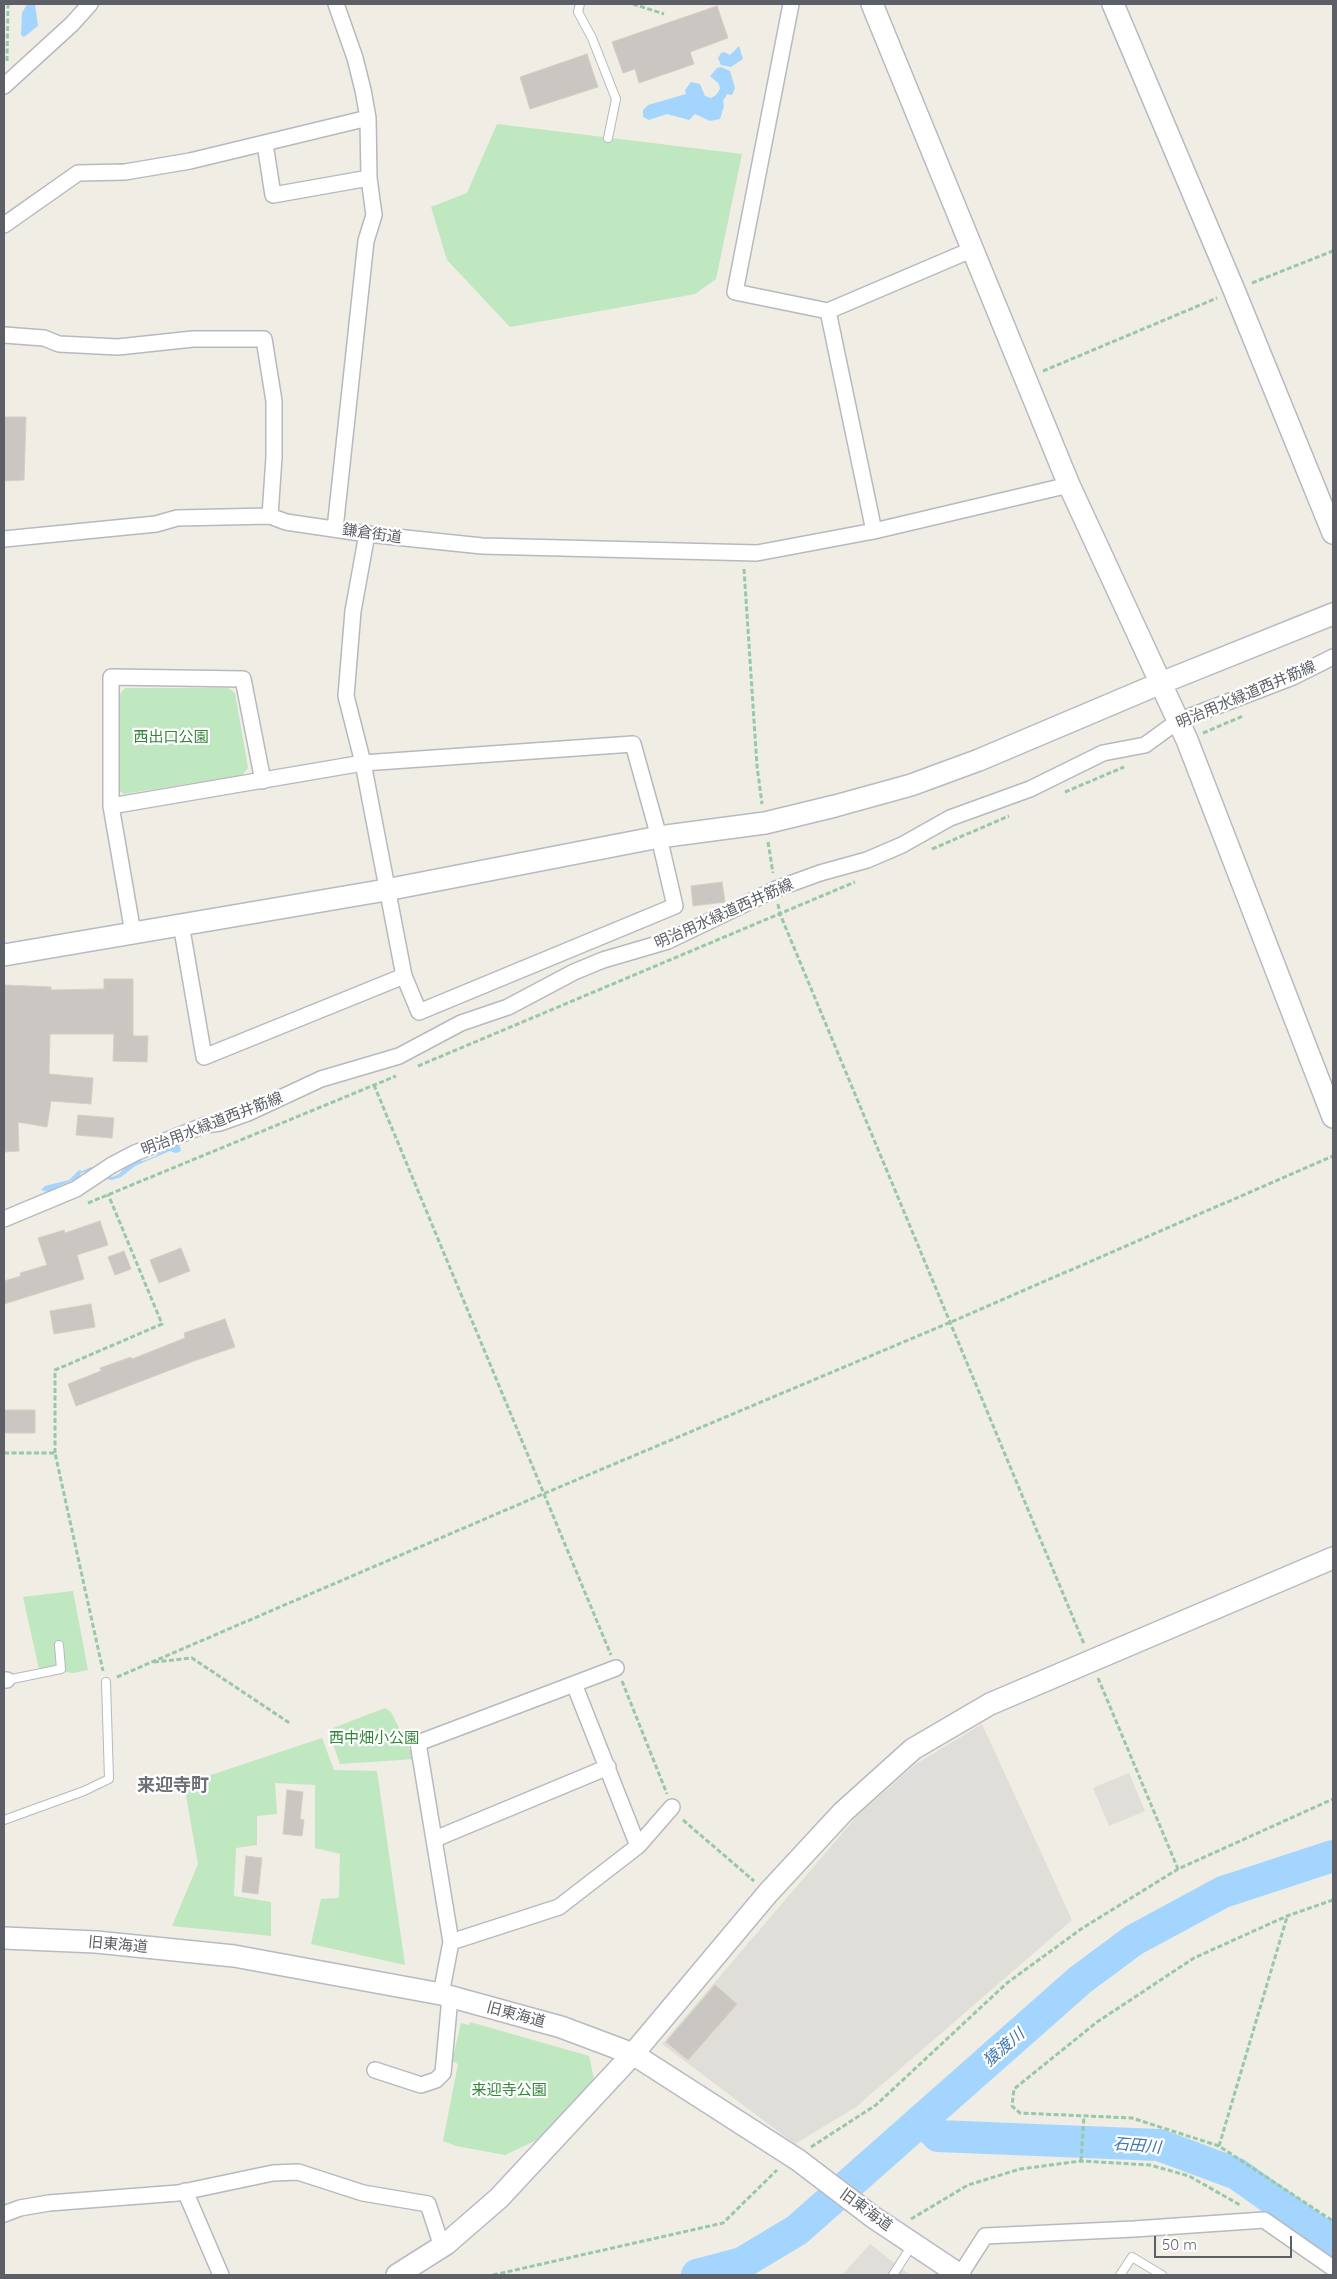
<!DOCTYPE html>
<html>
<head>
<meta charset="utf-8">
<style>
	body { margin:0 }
	#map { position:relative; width:1337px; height:2279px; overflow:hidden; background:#efede4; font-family:Quicksand,sans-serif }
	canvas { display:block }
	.frame { position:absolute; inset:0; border:5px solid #5c5f65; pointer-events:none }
	.scale { position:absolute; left:1154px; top:2236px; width:138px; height:22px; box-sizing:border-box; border:2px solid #5c5f65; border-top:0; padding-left:6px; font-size:15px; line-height:18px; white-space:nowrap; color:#5c5f65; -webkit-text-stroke:4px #fff; paint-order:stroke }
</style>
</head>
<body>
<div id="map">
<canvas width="1337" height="2279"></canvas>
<div class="frame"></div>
<div class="scale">50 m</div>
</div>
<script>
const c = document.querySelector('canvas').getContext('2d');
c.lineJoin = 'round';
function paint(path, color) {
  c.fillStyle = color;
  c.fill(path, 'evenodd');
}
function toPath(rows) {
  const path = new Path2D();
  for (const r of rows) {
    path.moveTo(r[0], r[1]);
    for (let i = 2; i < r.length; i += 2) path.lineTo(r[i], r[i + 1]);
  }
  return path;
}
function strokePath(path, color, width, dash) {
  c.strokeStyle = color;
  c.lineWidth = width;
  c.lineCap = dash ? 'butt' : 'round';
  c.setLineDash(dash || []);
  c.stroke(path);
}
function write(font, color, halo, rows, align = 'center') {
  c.font = font + ' Quicksand,"Noto Sans JP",sans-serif';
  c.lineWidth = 4.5;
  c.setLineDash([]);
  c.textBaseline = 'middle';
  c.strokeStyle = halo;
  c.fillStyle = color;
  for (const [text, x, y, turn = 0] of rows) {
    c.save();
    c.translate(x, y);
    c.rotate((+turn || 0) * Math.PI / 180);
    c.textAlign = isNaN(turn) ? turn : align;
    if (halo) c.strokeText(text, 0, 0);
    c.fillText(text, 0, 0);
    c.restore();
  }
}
paint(toPath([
	[982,1724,1072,1920,856,2107,795,2144,662,2044,857,1816,916,1764],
	[1129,1773,1145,1811,1109,1826,1093,1788],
	[870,2244,910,2275,842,2275]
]), '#e0ded8');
paint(toPath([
	[497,124,742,154,716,279,695,294,510,327,447,260,431,207,467,193],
	[125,688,228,688,235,693,248,768,242,775,124,794,118,790,120,694],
	[73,1591,88,1670,73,1673,39,1669,23,1597],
	[385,1708,391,1712,414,1759,340,1764,328,1730],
	[322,1738,334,1770,377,1771,405,1965,311,1944,321,1899,339,1898,340,1854,315,1848,315,1785,275,1783,277,1814,257,1816,257,1845,236,1848,234,1896,271,1902,271,1936,172,1926,198,1864,184,1784],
	[470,2022,589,2056,594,2079,541,2138,505,2155,456,2146,443,2141,458,2064,452,2061,461,2023,469,2025]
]), '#bfe7c0');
paint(toPath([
	[27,4,35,4,38,26,24,37,21,35,22,13],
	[739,46,743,59,731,67,721,65,718,58,721,53,724,52,730,55],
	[721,67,730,71,735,88,732,95,727,94,723,101,724,106,720,119,710,121,695,114,689,120,667,114,649,120,643,117,643,110,648,105,686,94,685,90,691,82,700,84,705,96,711,98,716,95,720,89,719,84,710,76,717,68],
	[179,1144,181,1151,176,1153,170,1151,135,1166,121,1177,112,1180,103,1178,105,1176,112,1177,119,1174,128,1164,138,1159,143,1161,156,1156,161,1152],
	[91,1167,96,1169,81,1173,79,1177,47,1192,41,1190,45,1186,69,1180,79,1170,82,1171]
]), '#a3d5ff');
strokePath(toPath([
	[922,2120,938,2136,1159,2145,1237,2174,1333,2242],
	[697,2275,742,2263,797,2230,1080,1980,1134,1940,1223,1892,1333,1856]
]), '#a3d5ff', 32);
const building = toPath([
	[717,6,728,38,690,52,694,64,639,83,635,69,623,73,612,42,717,6],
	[587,54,598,87,530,109,520,77,587,54],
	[4,417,26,417,24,480,4,481,4,417],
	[722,882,725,902,693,906,691,886,722,882],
	[104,979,133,979,133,1036,148,1036,147,1062,113,1061,114,1034,50,1034,49,1074,93,1078,91,1104,51,1101,47,1127,18,1122,19,1151,4,1152,4,985,51,987,51,990,104,989,104,979],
	[78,1115,114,1118,112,1138,76,1135,78,1115],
	[100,1221,108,1245,77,1255,84,1279,4,1304,4,1281,21,1276,20,1273,47,1265,38,1238,64,1230,65,1233,100,1221],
	[181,1248,190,1271,159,1283,150,1260,181,1248],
	[124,1251,131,1269,115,1275,108,1257,124,1251],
	[91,1304,95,1327,54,1334,50,1311,91,1304],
	[225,1319,235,1347,194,1361,76,1406,68,1384,101,1371,100,1368,131,1357,132,1359,185,1338,184,1333,225,1319],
	[4,1410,35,1410,35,1433,4,1433,4,1410],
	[287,1790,303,1792,300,1819,304,1820,302,1836,283,1834,287,1790],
	[246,1856,262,1858,258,1894,242,1892,246,1856],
	[715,1985,737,2004,688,2060,666,2042,715,1985]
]);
paint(building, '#cac6c1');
strokePath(building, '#d4cfc2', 1);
const lane = toPath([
	[580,4,578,12,592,38,616,99,608,138],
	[7,1680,61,1669,59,1645],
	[4,1820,84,1791,109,1779,106,1682],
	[893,2275,912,2245],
	[1120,2275,1132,2257,1162,2275]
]);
const street = toPath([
	[791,4,735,292,828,311,971,250],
	[4,86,72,24,90,4],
	[265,144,273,195,369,178],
	[4,225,78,173,125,172,190,161,368,118],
	[828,311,874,531],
	[4,335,44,338,59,344,118,347,193,339,264,339,274,401,274,457,270,516],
	[335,529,366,241,374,215,369,178,368,118,363,90,355,58,336,4],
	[367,534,353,611,346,696,363,763,404,976],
	[4,539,156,524,177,518,270,516,286,522,367,534,482,546,757,553,874,531,1069,485],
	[111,806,111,677,243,679,263,781],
	[133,933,111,806,363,763,633,744,659,837,675,906,419,1012,404,976,204,1057,181,924],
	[4,1219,76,1189,112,1165,135,1153,205,1125,220,1123,248,1113,321,1079,399,1056,461,1023,508,1007,574,972,603,960,668,941,776,889,820,873,867,860,902,845,950,818,1030,789,1103,753,1145,745,1178,721,1293,677,1333,657],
	[4,1680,7,1680],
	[574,1684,616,1668],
	[435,1839,608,1767],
	[638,1846,672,1807],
	[441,1994,451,1942,418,1743,574,1684,638,1846,559,1907,451,1942],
	[375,2070,421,2085,436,2080,443,2073,450,1997],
	[185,2191,221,2275],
	[4,2214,20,2208,49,2203,178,2193,273,2173,298,2172,363,2193,428,2204,442,2247],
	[960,2275,985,2236,1134,2229,1264,2220,1333,2268]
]);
const secondary = toPath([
	[872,4,1069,485,1187,740,1333,1117],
	[1113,4,1234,290,1333,533],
	[4,955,386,890,659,837,765,823,835,806,911,785,979,760,1161,683,1333,614],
	[4,1938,96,1942,234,1956,441,1994,561,2027,633,2054,798,2160,873,2217,960,2275],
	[397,2275,446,2244,499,2198,633,2054,768,1893,843,1812,913,1749,990,1704,1333,1558]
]);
strokePath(lane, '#b6b9be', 10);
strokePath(street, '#b6b9be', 18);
strokePath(secondary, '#b7bac0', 24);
strokePath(toPath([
	[633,4,664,14],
	[1333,4,1333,5],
	[7,61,8,4],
	[1252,283,1333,251],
	[1043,371,1217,298],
	[744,569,757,766,762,804],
	[1203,733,1243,716],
	[1065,792,1124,767],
	[768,842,773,873],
	[932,849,1009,816],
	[778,904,780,914,1084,1644],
	[418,1066,855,882],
	[374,1085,611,1655],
	[88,1203,396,1076],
	[4,1453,55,1453,103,1671],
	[55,1453,55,1370,162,1324,108,1194],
	[154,1662,192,1658,291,1724],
	[117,1677,543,1494,951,1322,1333,1156],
	[1098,1678,1178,1869],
	[622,1681,667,1794],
	[683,1820,754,1881],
	[1333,1900,1287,1916,1194,1958,1097,2022,1014,2089,1012,2106,1020,2113,1132,2118,1219,2146,1333,2221],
	[1219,2146,1287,1917],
	[811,2147,876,2105,1007,1983,1081,1929,1178,1869,1333,1799],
	[1081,2161,1084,2116],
	[911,2219,968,2185,1020,2169,1081,2161,1150,2165,1189,2176,1240,2205],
	[493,2275,723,2223,777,2170]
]), '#98c8a7', 3, [5, 2.5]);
strokePath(lane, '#fff', 8);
strokePath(street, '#fff', 15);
strokePath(secondary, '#fff', 21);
write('15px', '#5c5f65', '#fff', [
	["鎌倉街道",372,534,8],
	["明治用水緑道西井筋線",1246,695,-23],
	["明治用水緑道西井筋線",724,914,-24],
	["明治用水緑道西井筋線",212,1124,-21],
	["旧東海道",118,1945,5],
	["旧東海道",516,2015,15],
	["旧東海道",866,2210,36]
]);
write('15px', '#328539', '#fff', [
	["西出口公園",171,737],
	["西中畑小公園",374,1738],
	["来迎寺公園",509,2090]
]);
write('italic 16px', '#3d74b4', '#fff', [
	["猿渡川",1004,2048,-41],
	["石田川",1137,2146,5]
]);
write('bold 18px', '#6d7177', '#fff', [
	["来迎寺町",173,1786]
]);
</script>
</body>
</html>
